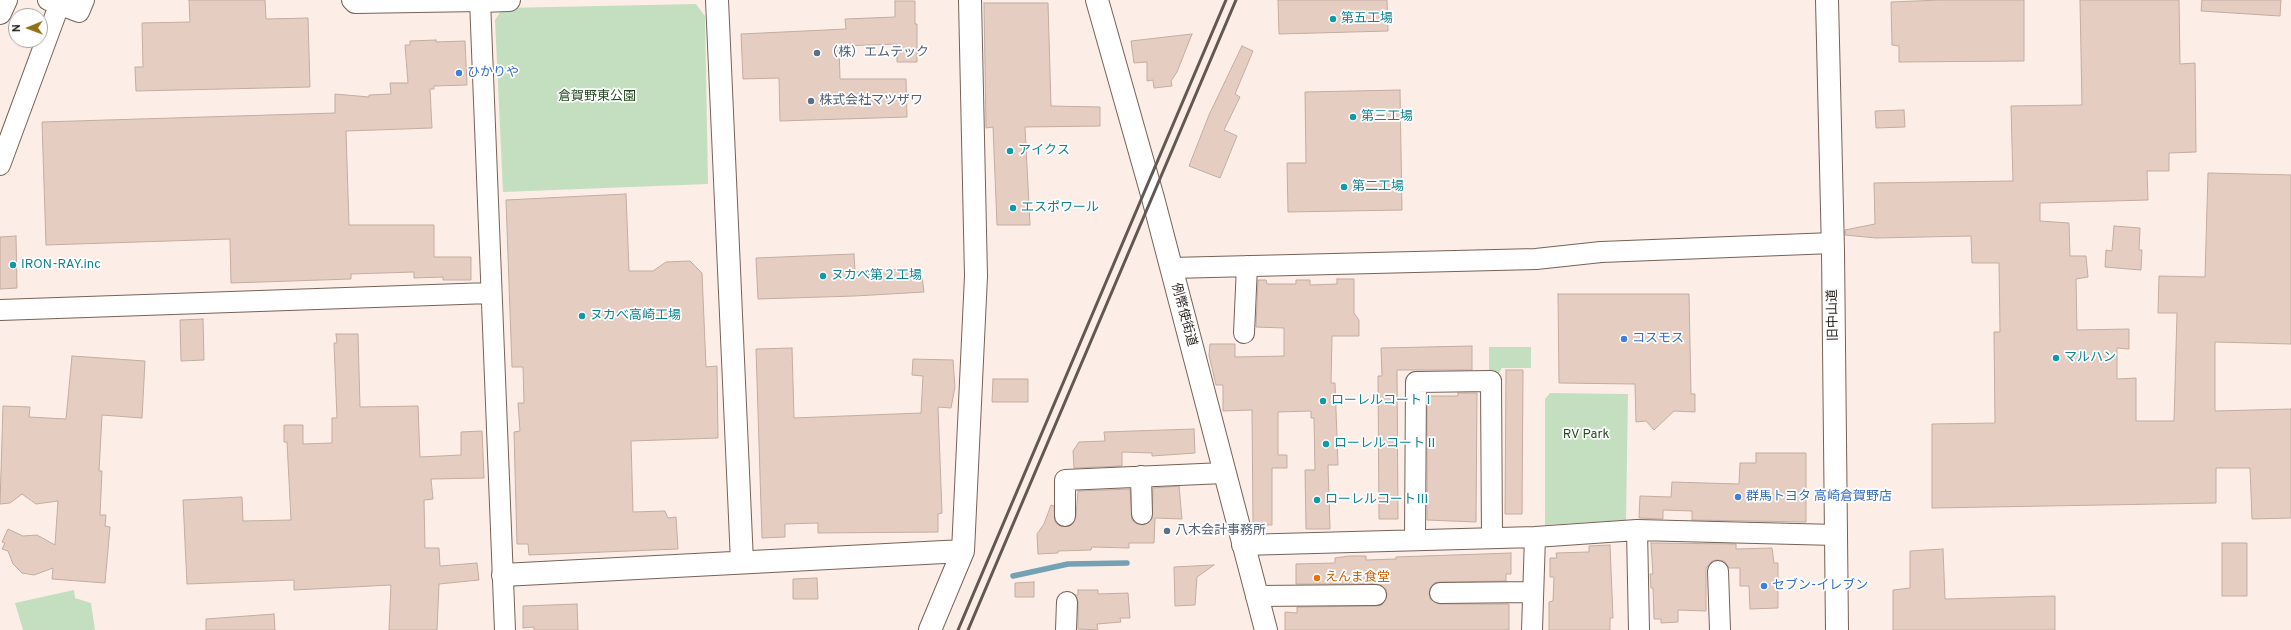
<!DOCTYPE html>
<html>
<head>
<meta charset="utf-8">
<style>
	body { margin:0 }
	#map { position:relative; width:2291px; height:630px; overflow:hidden; background:#fceee6; font-family:Overpass,sans-serif }
	canvas { display:block }
	.north { position:absolute; left:8px; top:8px; width:40px; height:40px; box-sizing:border-box; background:#fff; border:1px solid #a7a4a2; border-radius:50%; rotate:269deg; font-size:11px; font-weight:700; line-height:16px; text-align:center; color:#231b17 }
	.north::after { content:''; display:block; margin:auto; width:14px; height:18px; background:#926e15; clip-path:polygon(50% 0,100% 100%,50% 72%,0 100%) }
</style>
</head>
<body>
<div id="map">
<canvas width="2291" height="630"></canvas>
<div class="north">N</div>
</div>
<script>
const c = document.querySelector('canvas').getContext('2d');
c.lineJoin = 'round';
function paint(path, color) {
  c.fillStyle = color;
  c.fill(path, 'evenodd');
}
function toPath(rows) {
  const path = new Path2D();
  for (const r of rows) {
    path.moveTo(r[0], r[1]);
    for (let i = 2; i < r.length; i += 2) path.lineTo(r[i], r[i + 1]);
  }
  return path;
}
function strokePath(path, color, width, dash) {
  c.strokeStyle = color;
  c.lineWidth = width;
  c.lineCap = dash ? 'butt' : 'round';
  c.setLineDash(dash || []);
  c.stroke(path);
}
function write(font, color, halo, rows, align = 'center') {
  c.font = font + ' Overpass,"Noto Sans JP",sans-serif';
  c.lineWidth = 3.5;
  c.setLineDash([]);
  c.textBaseline = 'middle';
  c.strokeStyle = halo;
  c.fillStyle = color;
  for (const [text, x, y, turn = 0] of rows) {
    c.save();
    c.translate(x, y);
    c.rotate((+turn || 0) * Math.PI / 180);
    c.textAlign = isNaN(turn) ? turn : align;
    if (halo) c.strokeText(text, 0, 0);
    c.fillText(text, 0, 0);
    c.restore();
  }
}
paint(toPath([
	[696,4,705,16,708,184,503,192,495,20,503,8],
	[1489,347,1531,347,1531,368,1502,368,1497,376,1489,376],
	[1550,393,1628,394,1626,520,1545,525,1545,399],
	[74,590,75,598,91,603,95,630,23,630,15,603]
]), '#c3dfc0');
strokePath(toPath([
	[1013,576,1068,564,1127,563]
]), '#74a1b4', 5.5);
const building = toPath([
	[189,0,265,0,266,19,308,18,310,87,136,91,135,67,143,67,142,23,190,22,189,0],
	[1278,0,1387,0,1388,31,1279,34,1278,0],
	[1940,0,2024,0,2024,61,1899,62,1899,46,1892,45,1891,2,1940,0],
	[2080,0,2179,0,2180,64,2195,63,2196,152,2169,153,2169,171,2147,171,2148,200,2040,203,2040,221,2069,223,2070,256,2086,256,2088,277,2076,279,2077,330,2129,329,2129,349,2117,348,2117,379,2136,378,2136,421,2174,421,2177,313,2158,313,2159,276,2205,277,2208,173,2291,175,2291,344,2215,342,2215,411,2291,409,2291,518,2252,519,2250,468,2216,468,2216,503,1932,508,1932,424,1995,423,1994,332,2000,332,1999,263,1972,263,1971,236,1876,238,1845,235,1845,230,1875,224,1874,183,2013,181,2011,106,2082,105,2080,0],
	[2202,0,2281,0,2280,16,2201,11,2202,0],
	[895,1,915,1,915,24,917,24,917,62,897,62,897,44,839,46,840,79,906,79,907,117,780,121,779,78,743,79,741,34,846,29,845,19,895,17,895,1],
	[984,3,1048,3,1051,106,1100,107,1100,126,1025,127,1030,225,997,225,993,127,986,128,984,3],
	[1192,34,1177,72,1171,81,1172,86,1154,88,1153,80,1147,81,1147,62,1134,63,1131,41,1192,34],
	[436,40,436,42,465,41,467,85,434,86,434,89,430,89,432,128,346,131,349,225,434,225,434,257,471,257,471,280,443,280,443,277,414,278,414,272,351,274,351,279,231,283,230,239,46,245,42,122,335,113,335,94,369,97,369,95,391,94,390,83,408,83,405,45,410,45,410,41,436,40],
	[1242,46,1253,51,1235,94,1240,97,1224,130,1237,136,1220,178,1189,166,1209,115,1242,46],
	[1400,90,1402,210,1288,212,1287,163,1306,163,1305,92,1400,90],
	[1904,110,1905,127,1876,128,1875,111,1904,110],
	[626,194,629,271,653,271,666,262,690,261,702,273,706,367,717,366,718,438,631,441,633,512,665,511,668,518,676,517,678,549,529,555,528,544,517,544,514,432,520,431,518,403,524,403,523,367,512,367,506,200,626,194],
	[2114,226,2140,228,2139,250,2142,250,2141,270,2105,267,2106,250,2112,251,2114,226],
	[16,236,17,288,0,289,0,237,16,236],
	[854,254,855,272,921,268,924,292,855,296,758,299,756,258,854,254],
	[1337,279,1354,279,1354,313,1359,320,1359,336,1332,336,1331,383,1335,383,1338,465,1328,465,1330,529,1306,529,1305,470,1315,470,1314,418,1311,418,1311,411,1278,412,1278,455,1287,455,1287,468,1272,468,1272,525,1253,525,1252,410,1223,411,1223,385,1216,385,1209,355,1210,344,1235,344,1235,357,1284,356,1284,328,1256,327,1258,280,1266,280,1267,284,1296,284,1296,280,1310,280,1310,285,1337,284,1337,279],
	[1558,294,1689,294,1691,394,1695,394,1695,412,1674,411,1654,430,1646,421,1636,422,1635,384,1559,383,1558,294],
	[203,319,204,360,181,361,180,320,203,319],
	[336,334,358,334,360,407,418,406,420,457,461,455,461,432,482,431,484,478,431,479,433,499,424,500,425,548,439,548,440,566,477,563,479,580,439,584,437,630,389,630,391,585,294,590,294,580,187,584,183,500,242,497,243,521,291,520,287,442,284,442,284,425,303,425,303,444,332,443,332,418,337,418,334,343,337,343,336,334],
	[1472,346,1472,370,1397,370,1398,519,1379,519,1378,376,1382,376,1381,348,1472,346],
	[792,348,794,418,921,413,923,376,912,375,913,359,953,360,955,387,951,408,938,407,942,513,938,514,938,532,818,533,818,523,785,524,785,537,762,538,756,349,792,348],
	[72,356,145,361,142,418,102,415,99,471,102,471,100,515,106,515,105,526,110,527,105,583,52,579,53,568,34,575,22,573,13,564,8,551,2,549,5,543,2,542,8,529,23,536,37,535,55,545,58,501,36,504,22,494,10,503,0,504,3,406,30,407,29,417,66,419,72,356],
	[1506,370,1523,370,1522,514,1505,514,1506,370],
	[993,379,1028,379,1028,402,992,402,993,379],
	[1458,393,1477,393,1476,522,1427,520,1427,396,1458,396,1458,393],
	[1194,429,1195,453,1152,456,1152,453,1122,452,1122,466,1074,468,1073,451,1079,442,1105,441,1104,432,1194,429],
	[1756,453,1806,453,1806,522,1692,520,1692,511,1663,510,1663,519,1639,518,1640,496,1671,497,1672,482,1739,484,1740,463,1756,463,1756,453],
	[1179,486,1182,519,1155,518,1154,543,1129,543,1129,548,1092,547,1091,550,1058,551,1058,553,1038,554,1037,534,1044,524,1051,505,1054,506,1055,522,1060,526,1070,526,1076,516,1078,491,1130,489,1132,520,1137,524,1143,525,1152,519,1153,488,1179,486],
	[1651,543,1736,544,1736,549,1772,548,1774,563,1778,563,1778,608,1750,609,1749,586,1740,586,1740,568,1729,568,1724,561,1717,560,1712,561,1706,568,1706,611,1678,610,1678,622,1661,623,1661,619,1654,619,1653,588,1651,588,1650,574,1653,574,1651,543],
	[2222,543,2247,543,2247,596,2222,596,2222,543],
	[1610,545,1613,618,1610,618,1610,630,1549,630,1549,602,1553,601,1554,577,1550,577,1550,558,1557,558,1556,553,1589,552,1589,546,1610,545],
	[1943,549,1945,599,2055,596,2055,630,1893,630,1893,590,1910,588,1910,551,1943,549],
	[1511,553,1511,574,1506,574,1506,581,1440,582,1434,583,1429,593,1430,599,1440,604,1509,604,1509,630,1285,630,1285,612,1297,613,1297,607,1376,606,1382,605,1387,595,1386,589,1376,584,1296,584,1296,564,1335,563,1335,558,1349,556,1366,556,1366,560,1396,559,1396,557,1511,553],
	[1214,565,1197,577,1195,605,1175,606,1174,567,1214,565],
	[817,578,818,599,793,599,793,579,817,578],
	[1034,582,1034,597,1015,597,1015,583,1034,582],
	[1078,590,1098,590,1098,594,1128,593,1130,618,1120,618,1121,622,1097,624,1098,630,1078,629,1078,602,1075,595,1078,595,1078,590],
	[577,604,578,630,534,630,534,627,523,628,523,606,577,604],
	[274,614,275,630,206,630,206,619,274,614]
]);
paint(building, '#e5cec1');
strokePath(building, '#c3aca0', 1);
const street = toPath([
	[48,0,79,12,84,0],
	[352,0,355,3,480,1],
	[480,0,505,630],
	[0,165,61,0],
	[1171,268,1536,259,1601,252,1833,243],
	[0,310,490,293],
	[1244,333,1247,266],
	[1141,476,1142,514],
	[1065,516,1065,480,1224,473],
	[1637,530,1639,630],
	[1415,540,1416,382,1491,381,1492,538],
	[1242,545,1535,537,1637,530,1836,535],
	[1718,571,1720,630],
	[1440,593,1533,592],
	[1256,596,1376,595],
	[1066,630,1067,602],
	[1532,630,1535,537]
]);
const secondary = toPath([
	[717,0,742,562],
	[1097,0,1153,198,1266,630],
	[1827,0,1833,251,1837,630],
	[480,1,509,0],
	[503,575,963,551],
	[930,630,963,551,976,276,970,0]
]);
const highway = toPath([
	[0,13,6,0]
]);
strokePath(street, '#766257', 22);
strokePath(secondary, '#766257', 24);
strokePath(highway, '#766257', 24);
strokePath(street, '#fff', 20);
strokePath(secondary, '#fff', 22);
strokePath(highway, '#fff', 22);
strokePath(toPath([
	[958,630,1226,0],
	[968,630,1236,0]
]), '#615853', 3);
for (const [x, y, r, color] of [
	[1333,19,4,"#0f9aa8"],
	[817,53,4,"#5c6f8a"],
	[459,73,4,"#3f7fe0"],
	[811,101,4,"#5c6f8a"],
	[1353,117,4,"#0f9aa8"],
	[1010,151,4,"#0f9aa8"],
	[1344,187,4,"#0f9aa8"],
	[1013,208,4,"#0f9aa8"],
	[13,265,4,"#0f9aa8"],
	[823,276,4,"#0f9aa8"],
	[582,316,4,"#0f9aa8"],
	[1624,339,4,"#3f7fe0"],
	[2056,358,4,"#0f9aa8"],
	[1323,401,4,"#0f9aa8"],
	[1326,444,4,"#0f9aa8"],
	[1738,497,4,"#3f7fe0"],
	[1317,500,4,"#0f9aa8"],
	[1167,531,4,"#5c6f8a"],
	[1317,578,4,"#e8710a"],
	[1764,586,4,"#3f7fe0"]
]) {
  const dot = new Path2D();
  dot.arc(x, y, r, 0, 2 * Math.PI);
  c.fillStyle = color;
  c.fill(dot);
  strokePath(dot, '#fff', 1.5);
}
write('13px', '#0d838f', '#fff', [
	["第五工場",1341,19],
	["第三工場",1361,117],
	["アイクス",1018,151],
	["第二工場",1352,187],
	["エスポワール",1021,208],
	["IRON-RAY.inc",21,265],
	["ヌカべ第２工場",831,276],
	["ヌカべ高崎工場",590,316],
	["マルハン",2064,358],
	["ローレルコートⅠ",1331,401],
	["ローレルコートⅡ",1334,444],
	["ローレルコートⅢ",1325,500]
], 'left');
write('13px', '#4e5e75', '#fff', [
	["（株）エムテック",825,53],
	["株式会社マツザワ",819,101],
	["八木会計事務所",1175,531]
], 'left');
write('13px', '#366cbe', '#fff', [
	["ひかりや",467,73],
	["コスモス",1632,339],
	["群馬トヨタ 高崎倉賀野店",1746,497],
	["セブン-イレブン",1772,586]
], 'left');
write('13px', '#234c20', '#fff', [
	["倉賀野東公園",597,97],
	["RV Park",1586,435]
]);
write('13px', '#231b17', '#fff', [
	["例幣使街道",1183,315,75],
	["旧中山道",1834,315,-91]
]);
write('13px', '#c56008', '#fff', [
	["えんま食堂",1325,578]
], 'left');
</script>
</body>
</html>
